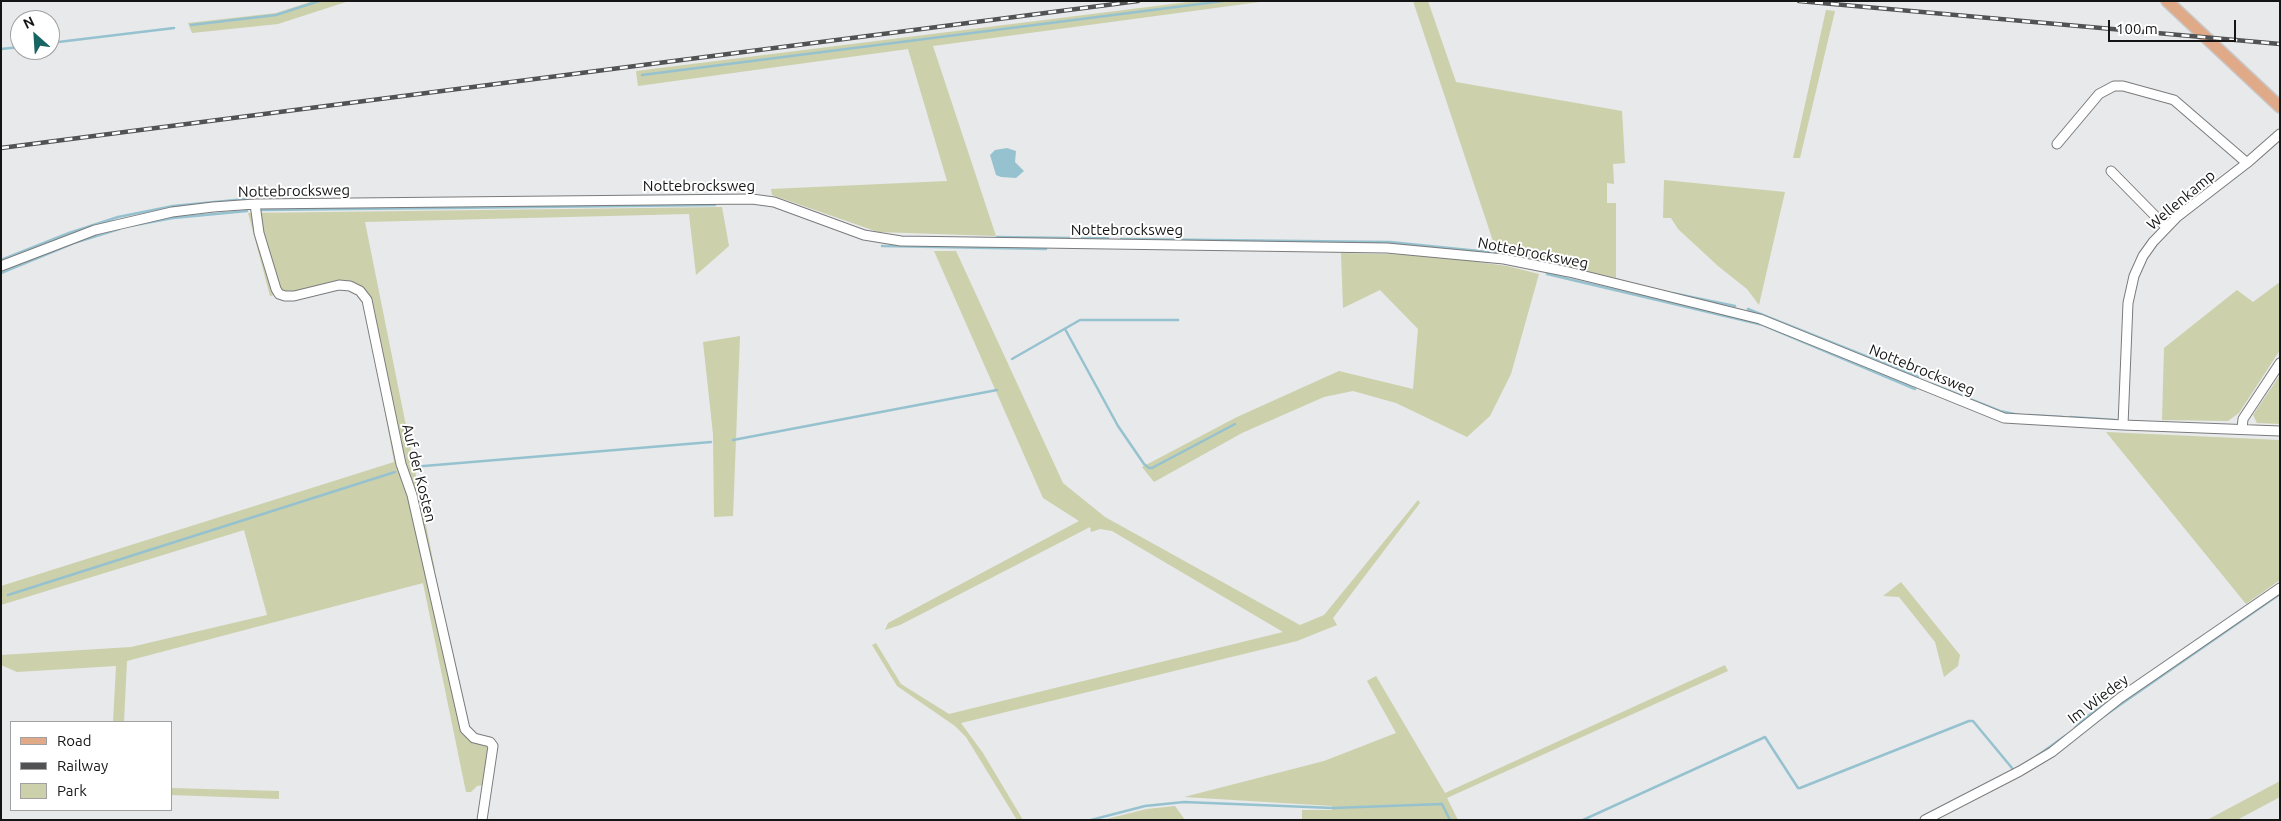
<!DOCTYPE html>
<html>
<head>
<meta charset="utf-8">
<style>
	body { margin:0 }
	#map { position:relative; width:2281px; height:821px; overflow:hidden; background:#e7e9eb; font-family:Ubuntu,sans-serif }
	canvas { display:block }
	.frame { position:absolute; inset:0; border:2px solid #151516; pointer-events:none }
	.legend { position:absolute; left:10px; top:721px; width:162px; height:90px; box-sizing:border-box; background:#fff; border:1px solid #a1a1a2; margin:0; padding:6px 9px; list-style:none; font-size:15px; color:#151516 }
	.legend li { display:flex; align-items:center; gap:10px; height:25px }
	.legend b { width:25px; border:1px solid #a1a1a2 }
	.north { position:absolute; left:10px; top:10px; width:50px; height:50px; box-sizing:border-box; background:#fff; border:1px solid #a1a1a2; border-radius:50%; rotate:334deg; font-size:14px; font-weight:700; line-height:20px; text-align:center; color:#151516 }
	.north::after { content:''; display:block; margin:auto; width:18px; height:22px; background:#176563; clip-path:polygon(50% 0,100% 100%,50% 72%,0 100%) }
	.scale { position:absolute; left:2108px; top:20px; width:128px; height:22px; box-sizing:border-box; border:2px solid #151516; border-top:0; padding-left:6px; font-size:15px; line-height:18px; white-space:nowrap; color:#151516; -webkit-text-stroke:4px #fff; paint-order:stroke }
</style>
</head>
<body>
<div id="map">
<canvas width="2281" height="821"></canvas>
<div class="frame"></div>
<ul class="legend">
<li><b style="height:6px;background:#e0aa89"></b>Road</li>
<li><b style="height:6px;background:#515253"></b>Railway</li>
<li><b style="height:14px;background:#ccd0ab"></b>Park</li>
</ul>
<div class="north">N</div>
<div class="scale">100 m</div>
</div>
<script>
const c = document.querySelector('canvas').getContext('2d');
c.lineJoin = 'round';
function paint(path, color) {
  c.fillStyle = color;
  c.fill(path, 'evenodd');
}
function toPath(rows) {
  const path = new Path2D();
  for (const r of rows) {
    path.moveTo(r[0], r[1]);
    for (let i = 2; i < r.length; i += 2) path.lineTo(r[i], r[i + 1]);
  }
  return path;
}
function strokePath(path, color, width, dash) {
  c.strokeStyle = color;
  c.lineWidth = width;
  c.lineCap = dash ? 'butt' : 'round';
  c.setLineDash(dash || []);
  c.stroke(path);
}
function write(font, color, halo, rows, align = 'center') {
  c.font = font + ' Ubuntu,sans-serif';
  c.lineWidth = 4;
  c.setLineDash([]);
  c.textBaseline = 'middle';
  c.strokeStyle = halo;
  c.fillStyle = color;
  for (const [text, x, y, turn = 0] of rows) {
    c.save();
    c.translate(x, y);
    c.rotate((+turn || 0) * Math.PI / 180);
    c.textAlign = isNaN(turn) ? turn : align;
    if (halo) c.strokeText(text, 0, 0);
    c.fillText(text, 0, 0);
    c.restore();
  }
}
paint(toPath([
	[313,1,349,1,278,24,192,33,188,23,276,13],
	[1196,1,1267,1,933,46,996,236,878,232,772,195,771,189,947,181,908,49,638,86,636,71],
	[1413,1,1428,1,1456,82,1622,111,1625,163,1613,164,1614,184,1607,183,1607,203,1616,203,1616,278,1496,250],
	[1826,10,1835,11,1800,158,1793,158],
	[1664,180,1785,192,1759,305,1747,289,1718,266,1678,229,1671,218,1663,218],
	[722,207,729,246,696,275,689,214,365,222,435,570,428,571,464,731,486,744,489,749,485,785,477,786,471,792,466,792,423,583,127,661,124,722,113,722,116,666,17,672,1,665,1,655,131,647,267,615,244,530,1,605,1,586,394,462,378,375,386,372,370,298,339,283,270,296,248,213],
	[934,251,956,251,1063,483,1105,517,1300,625,1324,615,1418,500,1420,503,1333,618,1337,625,1297,641,961,723,983,753,1023,820,1017,820,966,737,955,726,897,686,872,645,876,643,901,684,949,714,1283,632,1112,531,1100,529,1091,532,1090,527,900,625,885,630,888,623,1079,521,1043,498],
	[1341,253,1427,255,1507,266,1539,274,1511,374,1490,416,1467,437,1396,403,1353,391,1324,397,1242,433,1154,482,1142,467,1237,417,1339,371,1413,389,1418,329,1380,290,1343,308],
	[2280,282,2280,350,2239,413,2228,421,2162,420,2164,348,2237,290,2253,302],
	[740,336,733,516,714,517,713,434,703,342],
	[2280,375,2280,424,2257,423,2253,415],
	[2106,432,2280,440,2280,580,2246,604],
	[1901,582,1960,655,1958,666,1944,677,1935,642,1899,597,1883,596],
	[1725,665,1728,671,1447,798,1458,820,1302,820,1302,810,1332,810,1332,806,1184,797,1324,761,1396,733,1367,681,1376,676,1445,793],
	[2280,781,2280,797,2237,820,2207,820],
	[171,788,279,791,279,799,171,795],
	[1175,806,1185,820,1102,820,1147,809]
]), '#ccd0ab');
paint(toPath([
	[1007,148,1016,151,1015,162,1024,171,1016,178,1001,177,996,175,990,155,995,150]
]), '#96c2cf');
strokePath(toPath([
	[191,25,276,15,319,1],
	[50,43,174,28],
	[1,49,20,47],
	[642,75,1223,1],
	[261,210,715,205],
	[130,226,173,218,247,211],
	[997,237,1069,238],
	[1082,238,1108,238],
	[1121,239,1390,242,1499,253],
	[882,246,1046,249],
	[1,260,69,233,118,217,173,206,246,199],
	[1,273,74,243,119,229],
	[1547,274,1763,325,1915,389],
	[1672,293,1735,306],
	[1748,309,1918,377],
	[1065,329,1118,426,1144,464,1149,468,1152,468,1235,424],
	[1012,359,1080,320,1178,320],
	[1932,384,2000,411,2019,415],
	[2029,415,2063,417],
	[2070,417,2115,420],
	[733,440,997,390],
	[412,467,711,442],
	[8,595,395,472],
	[2104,716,2280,594],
	[2075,728,2085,718,2108,702],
	[2037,756,2065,736],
	[1091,820,1145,806,1184,802,1333,808,1442,804,1450,820],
	[1583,820,1765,737,1798,788,1800,788,1969,721,1973,721,2012,768]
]), '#96c2cf', 2.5);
const minor = toPath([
	[2057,144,2099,94,2114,86,2123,86,2174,100,2247,163],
	[2111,171,2166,227],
	[255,204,259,233,276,289,279,294,285,296,294,296,339,285,350,286,360,291,367,300,401,464,412,495,465,729,474,738,490,742,493,746,482,820],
	[1,266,95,230,172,212,213,207,255,204,752,199,774,202,864,235,901,241,1387,248,1504,259,1569,272,1760,319,2004,418,2123,425,2280,431],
	[2123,425,2128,303,2134,276,2143,256,2153,242,2177,217,2247,163,2280,134],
	[2242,429,2243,419,2280,363],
	[1925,820,2020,771,2052,752,2120,698,2280,588]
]);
const major = toPath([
	[2167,1,2280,107]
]);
strokePath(minor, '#7a7b7d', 11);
strokePath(major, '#c7c7c7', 14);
strokePath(minor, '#fff', 9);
strokePath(major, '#e0aa89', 11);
const rail = toPath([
	[1799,1,2280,44],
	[1,148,1138,1]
]);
strokePath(rail, '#515253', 4.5);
strokePath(rail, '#fff', 2.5, [8]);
write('15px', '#151516', '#fff', [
	["Nottebrocksweg",699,186],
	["Nottebrocksweg",294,191,-1],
	["Wellenkamp",2181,200,-40],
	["Nottebrocksweg",1127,230],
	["Nottebrocksweg",1533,253,11],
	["Nottebrocksweg",1922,370,22],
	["Auf der Kosten",419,473,76],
	["Im Wiedey",2098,699,-37]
]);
</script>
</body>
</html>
